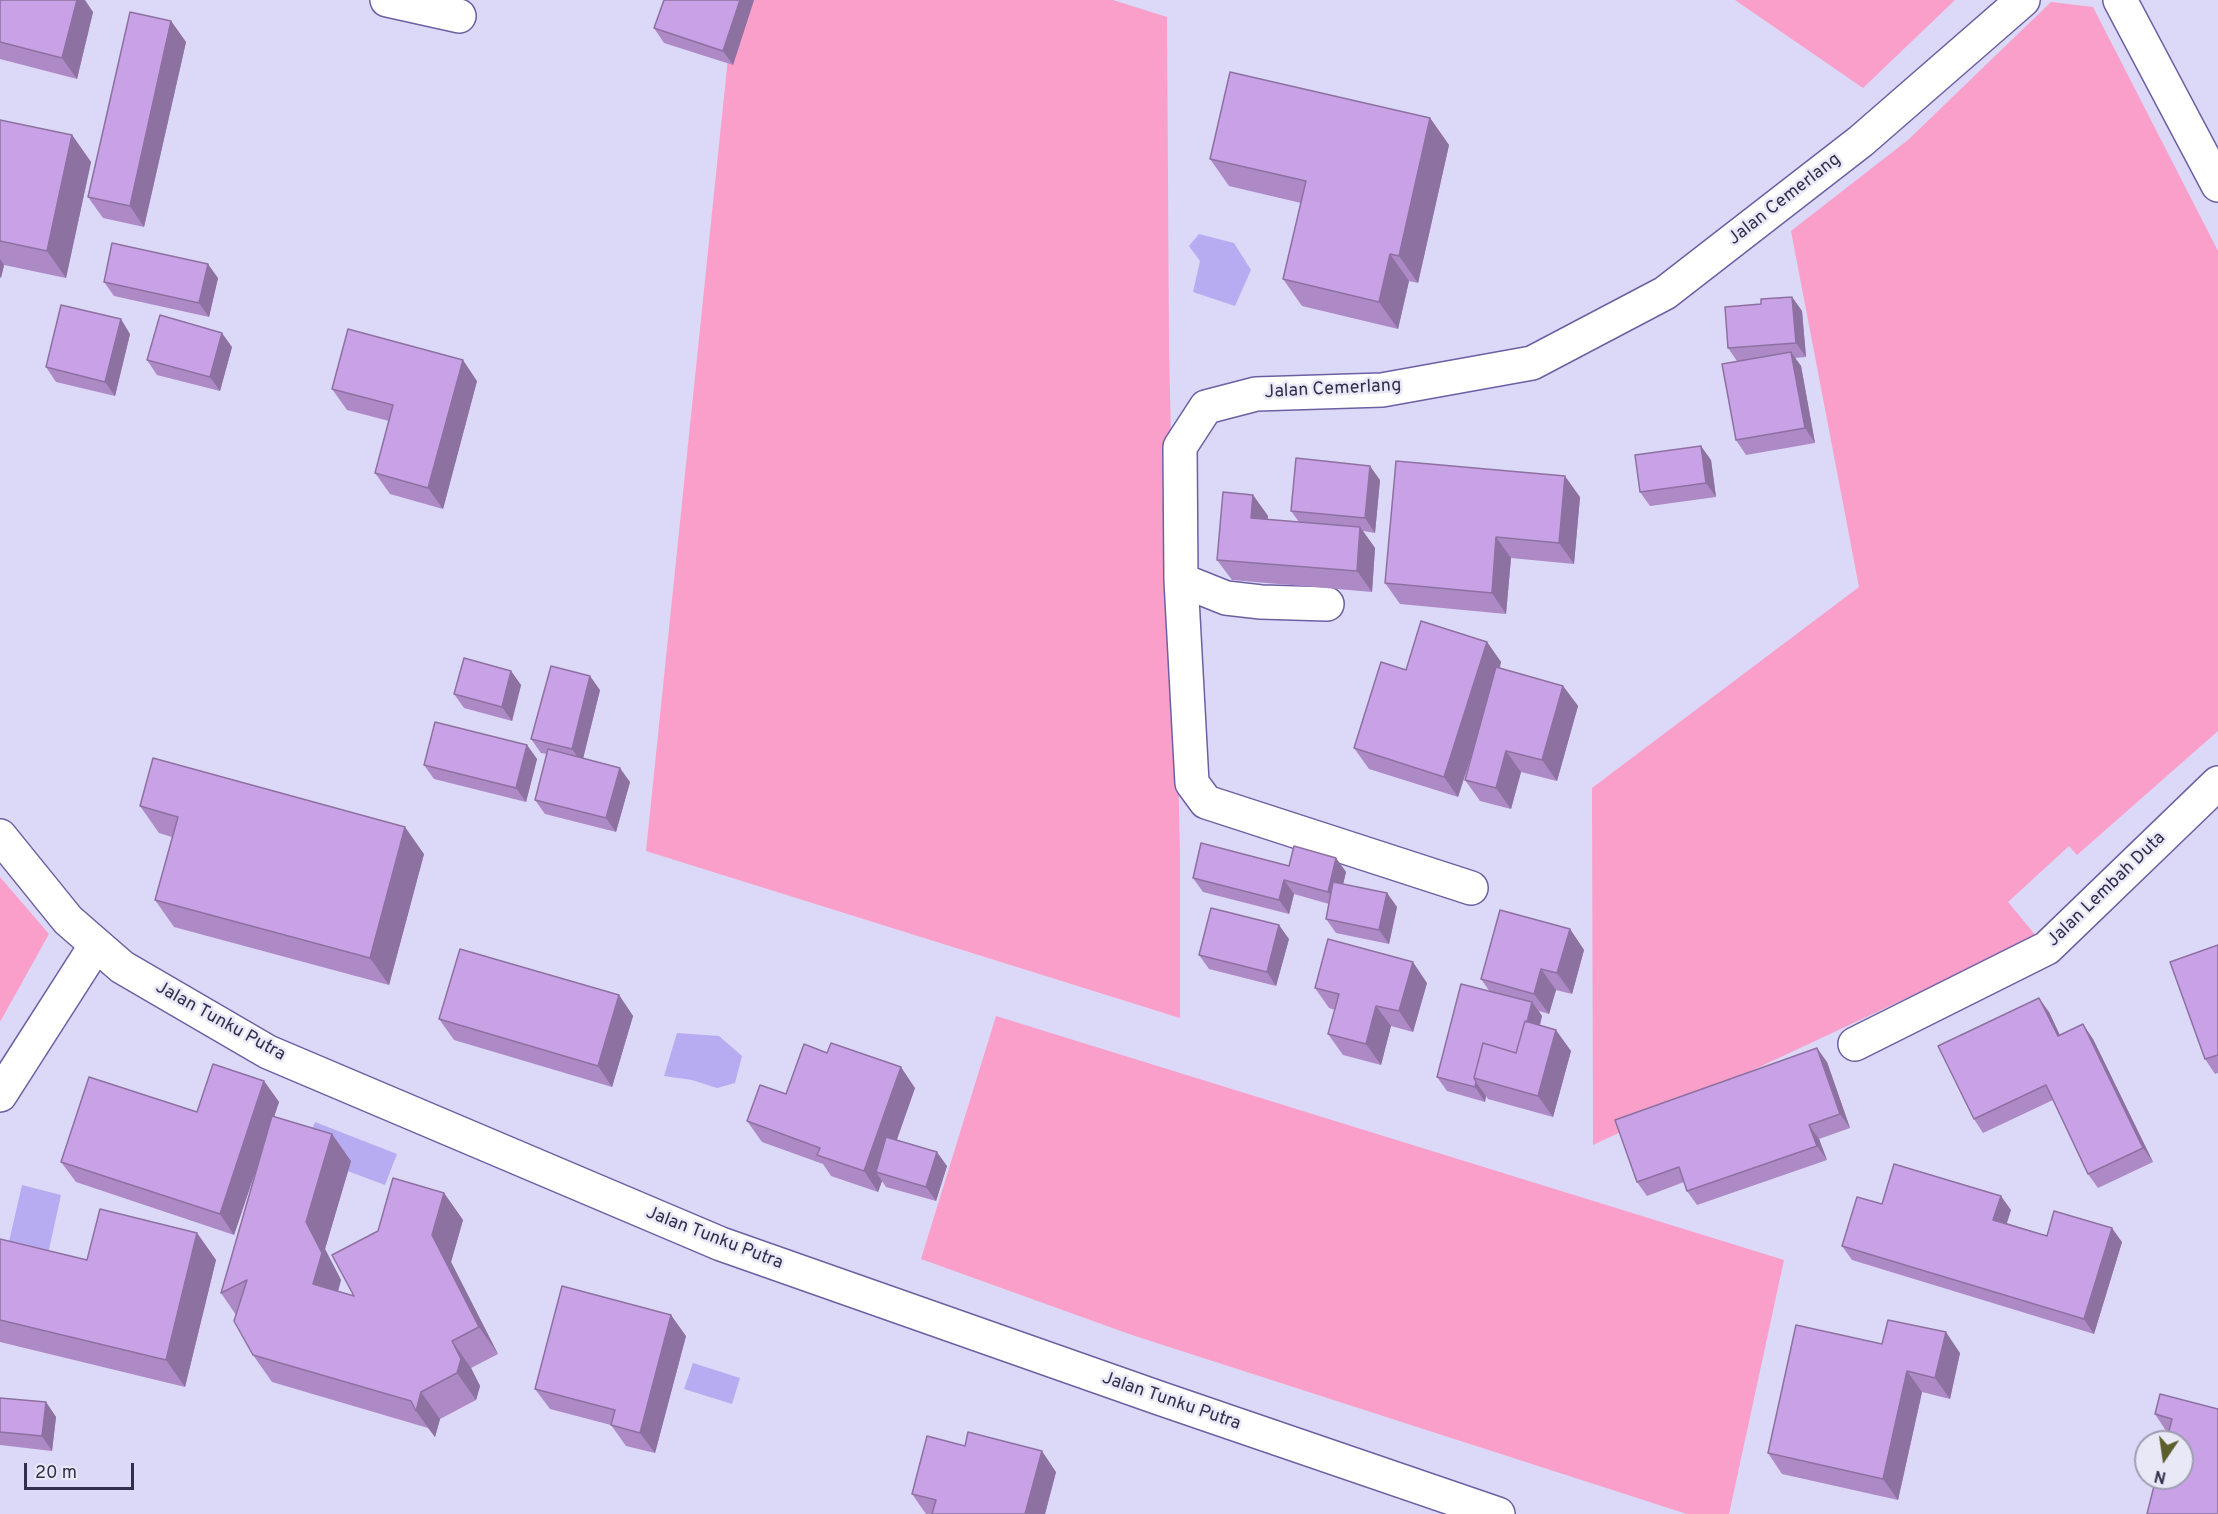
<!DOCTYPE html>
<html>
<head>
<meta charset="utf-8">
<style>
	body { margin:0 }
	#map { position:relative; width:2218px; height:1514px; overflow:hidden; background:#dcd8f7; font-family:Overpass,sans-serif }
	canvas { display:block }
	.north { position:absolute; left:2134px; top:1430px; width:60px; height:60px; box-sizing:border-box; background:#e9e8f7; border:2px solid #a09eb3; border-radius:50%; rotate:193deg; font-size:16px; font-weight:700; line-height:24px; text-align:center; color:#332e4c }
	.north::after { content:''; display:block; margin:auto; width:21px; height:27px; background:#5c5e2c; clip-path:polygon(50% 0,100% 100%,50% 72%,0 100%) }
	.scale { position:absolute; left:24px; top:1463px; width:110px; height:27px; box-sizing:border-box; border:3px solid #332e4c; border-top:0; padding-left:8px; font-size:18px; line-height:21px; white-space:nowrap; color:#332e4c; -webkit-text-stroke:4px #e9e8f7; paint-order:stroke }
</style>
</head>
<body>
<div id="map">
<canvas width="2218" height="1514"></canvas>
<div class="north">N</div>
<div class="scale">20 m</div>
</div>
<script>
const c = document.querySelector('canvas').getContext('2d');
c.lineJoin = 'round';
function paint(path, color) {
  c.fillStyle = color;
  c.fill(path, 'evenodd');
}
function toPath(rows) {
  const path = new Path2D();
  for (const r of rows) {
    path.moveTo(r[0], r[1]);
    for (let i = 2; i < r.length; i += 2) path.lineTo(r[i], r[i + 1]);
  }
  return path;
}
function strokePath(path, color, width, dash) {
  c.strokeStyle = color;
  c.lineWidth = width;
  c.lineCap = dash ? 'butt' : 'round';
  c.setLineDash(dash || []);
  c.stroke(path);
}
function write(font, color, halo, rows, align = 'center') {
  c.font = font + ' Overpass,sans-serif';
  c.lineWidth = 5;
  c.setLineDash([]);
  c.textBaseline = 'middle';
  c.strokeStyle = halo;
  c.fillStyle = color;
  for (const [text, x, y, turn = 0] of rows) {
    c.save();
    c.translate(x, y);
    c.rotate((+turn || 0) * Math.PI / 180);
    c.textAlign = isNaN(turn) ? turn : align;
    if (halo) c.strokeText(text, 0, 0);
    c.fillText(text, 0, 0);
    c.restore();
  }
}
paint(toPath([
	[734,0,1113,0,1167,17,1169,348,1180,856,1180,1018,646,851],
	[1735,0,1955,0,1863,88],
	[2051,2,2093,7,2218,251,2218,731,2077,855,2069,846,2008,902,2037,937,1593,1145,1592,788,1859,587,1791,231,1908,140],
	[0,877,49,934,0,1022],
	[996,1016,1784,1260,1729,1514,1687,1514,1132,1335,921,1259]
]), '#f99fc9');
paint(toPath([
	[1199,234,1234,243,1251,270,1235,306,1193,292,1200,261,1189,246],
	[677,1033,719,1036,742,1056,735,1083,717,1088,692,1080,664,1076],
	[315,1122,397,1154,385,1185,302,1154],
	[22,1185,61,1195,40,1290,0,1281],
	[693,1363,740,1378,732,1404,684,1389]
]), '#b7acf1');
const minor = toPath([
	[387,0,459,16],
	[2120,0,2218,185],
	[1181,580,1226,598,1261,602,1327,604],
	[0,836,68,920,122,967,268,1052,721,1244,1159,1398,1498,1514],
	[1471,888,1206,802,1192,783,1181,580,1180,447,1206,407,1256,394,1382,390,1532,363,1665,293,1861,141,2023,0],
	[1855,1044,2047,948,2218,783],
	[0,1095,96,945]
]);
strokePath(minor, '#6c60a3', 36);
strokePath(minor, '#fff', 33);
paint(toPath([
	[0,0,93,12,77,79,0,59],
	[754,0,733,65,664,43,654,28],
	[171,21,186,42,144,227,103,218,88,197],
	[1430,118,1449,145,1418,283,1409,281,1398,329,1302,306,1283,279,1301,203,1229,186,1210,159],
	[0,120,72,135,91,162,66,278,4,265,1,278,0,277],
	[218,278,209,317,114,296,104,282],
	[1792,297,1802,311,1806,357,1795,358,1801,366,1815,443,1746,455,1736,440,1737,361,1728,348,1761,304],
	[130,334,115,396,56,382,46,367],
	[232,347,220,391,157,375,147,360],
	[477,381,443,509,390,494,375,473,389,421,347,410,332,389],
	[1711,460,1716,497,1650,506,1640,492],
	[1380,480,1375,533,1363,531,1375,548,1372,592,1232,580,1217,560,1253,495,1268,516,1267,520,1299,522,1291,511],
	[1580,497,1574,564,1511,558,1506,614,1400,604,1385,583],
	[1487,642,1501,662,1500,668,1563,686,1578,706,1557,781,1521,772,1511,809,1480,801,1465,780,1475,745,1458,797,1369,769,1354,748,1406,670],
	[511,671,521,685,512,721,464,708,454,694],
	[600,690,583,758,630,782,616,832,545,814,535,800,547,754,541,753,531,739],
	[527,745,537,759,526,802,434,779,424,765],
	[140,806,424,854,389,985,174,927,155,900,172,837,159,833],
	[1336,858,1346,872,1343,884,1387,893,1397,907,1389,944,1336,933,1326,919,1329,904,1294,894,1289,914,1203,892,1193,878,1289,866],
	[1570,929,1584,950,1572,994,1556,990,1549,1014,1539,1011,1542,1016,1540,1025,1571,1051,1553,1117,1488,1099,1486,1096,1485,1102,1447,1091,1437,1077,1490,992,1481,979],
	[1289,939,1276,986,1209,969,1199,955],
	[2218,945,2218,1073,2215,1074,2205,1059],
	[1427,983,1413,1032,1391,1026,1381,1065,1343,1055,1328,1034,1335,1010,1329,1008,1315,988],
	[619,995,633,1016,612,1087,454,1040,439,1019],
	[2049,1012,2060,1035,2093,1039,2153,1162,2098,1188,2088,1174,2053,1100,1983,1133,1974,1119],
	[1827,1062,1850,1128,1819,1139,1827,1160,1697,1205,1687,1191,1684,1182,1647,1196,1637,1182],
	[264,1081,279,1102,274,1117,351,1161,325,1249,341,1280,338,1292,354,1296,378,1231,444,1193,463,1220,451,1262,498,1354,471,1368,480,1386,476,1400,440,1419,435,1437,428,1428,272,1382,253,1355,236,1315,221,1293,260,1157,234,1235,76,1182,61,1162,197,1112],
	[915,1088,897,1140,947,1166,936,1201,886,1187,882,1181,878,1192,831,1176,823,1164,762,1142,747,1121,786,1094],
	[1882,1204,2011,1210,2007,1223,2047,1236,2122,1242,2094,1334,1852,1260,1842,1246],
	[197,1233,216,1260,185,1387,0,1342,0,1239,87,1260],
	[686,1336,655,1453,626,1446,611,1425,550,1409,535,1389],
	[1882,1344,1960,1353,1950,1399,1922,1392,1898,1500,1782,1474,1768,1453],
	[0,1398,46,1402,56,1417,52,1451,0,1445],
	[2218,1409,2168,1434,2155,1414],
	[1056,1472,1045,1514,926,1514,912,1494]
]), '#ad8ac6');
paint(toPath([
	[77,0,85,0,93,12,77,79,62,58],
	[740,0,754,0,733,65,723,51],
	[171,21,186,42,144,227,130,206],
	[1430,118,1449,145,1418,283,1399,256],
	[72,135,91,162,66,278,47,251],
	[1390,254,1409,281,1398,329,1379,302],
	[0,259,4,265,1,278,0,276],
	[208,264,218,278,209,317,199,303],
	[1792,297,1802,311,1806,357,1796,343],
	[121,319,130,334,115,396,105,382],
	[222,333,232,347,220,391,210,377],
	[1791,352,1801,366,1815,443,1805,428],
	[463,360,477,381,443,509,428,488],
	[1701,446,1711,460,1716,497,1706,483],
	[1370,466,1380,480,1375,533,1365,518],
	[1565,476,1580,497,1574,564,1559,543],
	[1253,495,1268,516,1266,539,1251,518],
	[1360,527,1375,548,1372,592,1357,571],
	[1496,537,1511,558,1506,614,1492,593],
	[1487,642,1501,662,1458,797,1444,777],
	[511,671,521,685,512,721,502,707],
	[590,676,600,690,582,763,572,749],
	[1563,686,1578,706,1557,781,1542,760],
	[527,745,537,759,526,802,516,788],
	[1506,751,1521,772,1511,809,1496,788],
	[620,768,630,782,616,832,606,818],
	[405,827,424,854,389,985,370,958],
	[1336,858,1346,872,1338,906,1328,892],
	[1284,880,1294,894,1289,914,1279,900],
	[1387,893,1397,907,1389,944,1379,930],
	[1279,925,1289,939,1276,986,1267,972],
	[1570,929,1584,950,1572,994,1557,973],
	[1413,962,1427,983,1413,1032,1399,1011],
	[1541,969,1556,990,1549,1014,1534,994],
	[619,995,633,1016,612,1087,598,1066],
	[2039,998,2049,1012,2067,1051,2058,1036],
	[1532,1002,1542,1016,1529,1069,1519,1055],
	[1376,1006,1391,1026,1381,1065,1366,1044],
	[2083,1024,2093,1039,2153,1162,2143,1148],
	[1556,1030,1571,1051,1553,1117,1538,1096],
	[1817,1048,1827,1062,1850,1128,1840,1114],
	[901,1067,915,1088,884,1175,876,1172,882,1181,878,1192,864,1171],
	[264,1081,279,1102,234,1235,220,1214],
	[1476,1082,1486,1096,1485,1102,1475,1087],
	[1809,1125,1819,1139,1827,1160,1817,1146],
	[332,1134,351,1161,325,1249,341,1280,332,1311,313,1284,306,1222],
	[937,1152,947,1166,936,1201,926,1187],
	[444,1193,463,1220,451,1262,498,1354,479,1327,432,1235],
	[2001,1196,2011,1210,2003,1234,1993,1220],
	[2112,1228,2122,1242,2094,1334,2084,1319],
	[197,1233,216,1260,185,1387,166,1360],
	[671,1315,686,1336,655,1453,640,1433],
	[1946,1332,1960,1353,1950,1399,1935,1378],
	[452,1341,471,1368,480,1386,476,1400,457,1373],
	[1907,1371,1922,1392,1898,1500,1883,1479],
	[421,1392,440,1419,435,1437,416,1411],
	[46,1402,56,1417,52,1451,42,1436],
	[1042,1451,1056,1472,1045,1514,1025,1514]
]), '#8d71a1');
const building = toPath([
	[0,0,77,0,62,58,0,42,0,0],
	[664,0,740,0,723,51,654,28,664,0],
	[130,12,171,21,130,206,88,197,130,12],
	[1230,72,1430,118,1399,256,1390,254,1379,302,1283,279,1306,181,1210,159,1230,72],
	[0,120,72,135,47,251,0,241,0,120],
	[112,243,208,264,199,303,104,282,112,243],
	[1792,297,1796,343,1728,348,1725,307,1761,304,1761,299,1792,297],
	[61,305,121,319,105,382,46,367,61,305],
	[160,315,222,333,210,377,147,360,160,315],
	[348,329,463,360,428,488,375,473,393,405,332,389,348,329],
	[1791,352,1805,428,1736,440,1722,364,1791,352],
	[1701,446,1706,483,1640,492,1635,455,1701,446],
	[1296,458,1370,466,1365,518,1291,511,1296,458],
	[1396,461,1565,476,1559,543,1496,537,1492,593,1385,583,1396,461],
	[1223,492,1253,495,1251,518,1360,527,1357,571,1217,560,1223,492],
	[1421,621,1487,642,1444,777,1354,748,1381,662,1406,670,1421,621],
	[464,658,511,671,502,707,454,694,464,658],
	[551,666,590,676,572,749,531,739,551,666],
	[1496,667,1563,686,1542,760,1506,751,1496,788,1465,780,1496,667],
	[435,722,527,745,516,788,424,765,435,722],
	[548,749,620,768,606,818,535,800,548,749],
	[153,758,405,827,370,958,155,900,178,817,140,806,153,758],
	[1201,843,1289,866,1294,846,1336,858,1328,892,1284,880,1279,900,1193,878,1201,843],
	[1333,882,1387,893,1379,930,1326,919,1333,882],
	[1211,908,1279,925,1267,972,1199,955,1211,908],
	[1500,910,1570,929,1557,973,1541,969,1534,994,1481,979,1500,910],
	[1328,939,1413,962,1399,1011,1376,1006,1366,1044,1328,1034,1339,994,1315,988,1328,939],
	[2218,945,2218,1055,2205,1059,2170,962,2218,945],
	[460,949,619,995,598,1066,439,1019,460,949],
	[1461,984,1532,1002,1527,1022,1525,1021,1516,1053,1483,1043,1474,1078,1476,1082,1475,1087,1437,1077,1461,984],
	[2039,998,2058,1036,2083,1024,2143,1148,2088,1174,2046,1085,1974,1119,1938,1046,2039,998],
	[1525,1021,1556,1030,1538,1096,1474,1078,1483,1043,1516,1053,1525,1021],
	[831,1043,901,1067,864,1171,817,1155,820,1148,747,1121,760,1085,786,1094,804,1044,827,1053,831,1043],
	[1817,1048,1840,1114,1809,1125,1817,1146,1687,1191,1679,1167,1637,1182,1615,1120,1817,1048],
	[213,1064,264,1081,220,1214,61,1162,89,1077,197,1112,213,1064],
	[272,1116,332,1134,306,1222,322,1253,313,1284,354,1296,332,1255,378,1231,393,1178,444,1193,432,1235,479,1327,452,1341,461,1359,457,1373,421,1392,416,1411,411,1401,253,1355,234,1321,247,1280,221,1293,272,1116],
	[886,1137,937,1152,926,1187,876,1172,886,1137],
	[1894,1164,2001,1196,1993,1220,2047,1236,2054,1211,2112,1228,2084,1319,1842,1246,1857,1197,1882,1204,1894,1164],
	[100,1209,197,1233,166,1360,0,1320,0,1239,87,1260,100,1209],
	[562,1286,671,1315,640,1433,611,1425,615,1410,535,1389,562,1286],
	[1888,1320,1946,1332,1935,1378,1907,1371,1883,1479,1768,1453,1796,1325,1882,1344,1888,1320],
	[2160,1394,2218,1409,2218,1514,2147,1514,2156,1478,2182,1478,2182,1442,2166,1442,2172,1419,2155,1414,2160,1394],
	[0,1398,46,1402,42,1436,0,1432,0,1398],
	[968,1432,1042,1451,1025,1514,932,1514,936,1500,912,1494,927,1436,965,1446,968,1432]
]);
paint(building, '#c9a1e6');
strokePath(building, '#8d71a1', 1.5);
write('18px', '#332e4c', '#e9e8f7', [
	["Jalan Cemerlang",1785,200,-38],
	["Jalan Cemerlang",1333,390,-3],
	["Jalan Lembah Duta",2107,890,-44],
	["Jalan Tunku Putra",220,1022,29],
	["Jalan Tunku Putra",714,1239,21],
	["Jalan Tunku Putra",1171,1402,19]
]);
</script>
</body>
</html>
